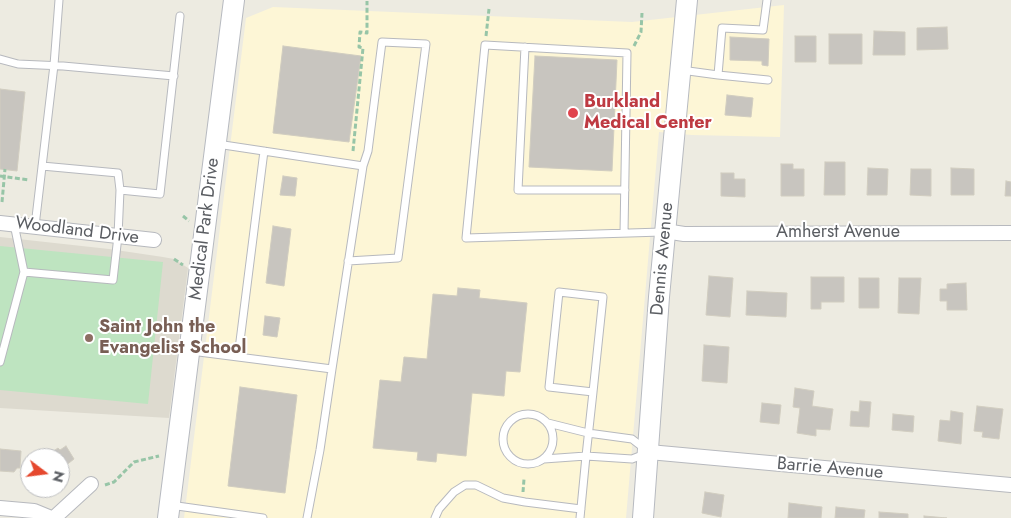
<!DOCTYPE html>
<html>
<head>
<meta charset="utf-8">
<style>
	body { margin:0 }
	#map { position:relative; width:1011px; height:518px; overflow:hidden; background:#edebe1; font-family:Jost,sans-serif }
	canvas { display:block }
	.north { position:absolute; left:20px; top:448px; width:50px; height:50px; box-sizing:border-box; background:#fff; border:1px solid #bdbec0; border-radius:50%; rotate:105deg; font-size:14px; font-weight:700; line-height:20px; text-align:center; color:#5a5d62 }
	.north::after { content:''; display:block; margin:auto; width:18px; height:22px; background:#e5482e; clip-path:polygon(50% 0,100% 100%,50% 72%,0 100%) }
</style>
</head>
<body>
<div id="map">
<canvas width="1011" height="518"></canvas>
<div class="north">N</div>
</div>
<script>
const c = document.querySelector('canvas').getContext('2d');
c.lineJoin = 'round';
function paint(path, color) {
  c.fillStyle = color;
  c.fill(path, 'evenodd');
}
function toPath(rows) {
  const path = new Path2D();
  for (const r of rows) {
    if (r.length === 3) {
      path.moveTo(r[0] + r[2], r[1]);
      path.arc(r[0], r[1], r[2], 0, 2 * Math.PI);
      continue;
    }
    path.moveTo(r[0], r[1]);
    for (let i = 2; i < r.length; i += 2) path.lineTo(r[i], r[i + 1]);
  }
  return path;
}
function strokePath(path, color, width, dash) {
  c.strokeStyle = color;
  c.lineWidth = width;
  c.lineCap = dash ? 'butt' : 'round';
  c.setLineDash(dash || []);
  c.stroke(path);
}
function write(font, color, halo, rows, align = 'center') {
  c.font = font + ' Jost,sans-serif';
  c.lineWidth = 4;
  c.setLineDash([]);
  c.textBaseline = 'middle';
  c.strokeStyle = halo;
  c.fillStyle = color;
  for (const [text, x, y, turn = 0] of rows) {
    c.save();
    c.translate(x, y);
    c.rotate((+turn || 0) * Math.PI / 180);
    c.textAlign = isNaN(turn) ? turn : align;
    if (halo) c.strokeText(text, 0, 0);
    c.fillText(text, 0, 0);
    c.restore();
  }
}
paint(toPath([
	[784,5,780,137,692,135,659,132,626,518,184,518,246,18,273,7,632,22]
]), '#fdf6d6');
paint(toPath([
	[0,237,109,249,163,257,174,259,188,268,169,418,0,408]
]), '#dddacf');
paint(toPath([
	[0,246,163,262,148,404,0,390]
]), '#bee4c0');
const building = toPath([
	[947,27,948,49,917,50,917,28,947,27],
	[874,31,905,32,905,55,873,55,874,31],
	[829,34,862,34,862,64,829,64,829,34],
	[795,36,816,36,816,62,795,62,795,36],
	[730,37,769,39,768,66,762,65,762,61,730,60,730,37],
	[283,46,361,56,349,142,273,133,283,46],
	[535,56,617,60,612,171,529,167,535,56],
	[0,89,25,92,17,171,0,169,0,89],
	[727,95,753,98,751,117,725,115,727,95],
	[825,162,845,162,845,195,824,195,825,162],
	[781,164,793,164,793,169,804,169,804,196,781,196,781,164],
	[868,168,888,169,887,195,867,195,868,168],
	[951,168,974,169,974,195,951,195,951,168],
	[911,169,931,169,931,196,910,195,911,169],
	[721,173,734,173,734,179,745,179,745,197,721,196,721,173],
	[283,176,297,178,295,196,280,195,283,176],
	[1006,181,1011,182,1011,196,1005,196,1006,181],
	[273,226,291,229,284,286,266,283,273,226],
	[709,276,733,278,730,317,706,315,709,276],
	[811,277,844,277,844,302,821,302,821,309,811,309,811,277],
	[859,278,879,278,879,308,859,308,859,278],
	[899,278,921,278,919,314,898,313,899,278],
	[966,283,967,310,947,310,947,301,940,301,940,289,947,289,947,284,966,283],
	[458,288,480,290,479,298,527,303,520,372,506,371,504,396,472,393,466,456,437,453,436,462,417,460,418,452,373,448,380,380,401,382,404,357,427,359,433,294,457,296,458,288],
	[747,291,787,293,786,317,746,315,747,291],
	[265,316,280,318,277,337,263,335,265,316],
	[704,345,729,347,727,383,702,381,704,345],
	[240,387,297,395,285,493,228,486,240,387],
	[795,388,814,391,812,406,833,409,830,430,816,429,816,436,797,433,800,408,793,407,795,388],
	[860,401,871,402,869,427,850,426,851,411,859,412,860,401],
	[762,403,781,405,779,424,760,422,762,403],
	[977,406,1003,409,999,439,982,437,983,432,974,431,977,406],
	[951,411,963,413,961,444,938,441,940,420,950,421,951,411],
	[893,414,914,416,913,432,892,430,893,414],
	[66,446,74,459,60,470,60,458,43,458,58,448,60,450,66,446],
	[0,449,21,451,20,468,17,468,14,472,0,471,0,449],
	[705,492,724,495,721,517,702,513,705,492],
	[789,503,822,507,821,518,788,518,789,503],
	[836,507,865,510,864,518,835,518,836,507],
	[879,512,908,514,908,518,879,518,879,512],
	[924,516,947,518,924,518,924,516]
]);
paint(building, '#c8c5bf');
strokePath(building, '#d1cdc0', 1);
const lane = toPath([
	[767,0,763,30,722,28,718,75,768,80],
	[525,47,518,190,625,190],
	[0,59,18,64,63,66,174,76],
	[681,70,718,75],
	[217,144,363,166],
	[42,166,118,173,120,190,160,194,180,16],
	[14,224,24,272,113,280,118,236,120,190],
	[35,226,54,65,59,0],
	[624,233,627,53,485,45,466,238,662,232],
	[191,351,332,369],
	[238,357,264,151],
	[0,362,24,272],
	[528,439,25],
	[548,423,588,433,632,439,645,449],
	[544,459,586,456,632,459,645,454],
	[170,505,263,518],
	[307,518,320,450,332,369,363,166,368,151,382,42,426,44,398,258,348,261],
	[435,518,439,509,454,492,465,485,476,485,503,498,525,502,581,509],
	[580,518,586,456,593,392,603,297,559,292,549,387,593,392]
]);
const street = toPath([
	[0,223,154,240],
	[665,231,684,234,1011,233],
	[649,452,1011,485],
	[0,508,34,511,51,518],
	[54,518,91,484]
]);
const secondary = toPath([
	[168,518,234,0],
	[643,518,659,297,687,0]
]);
strokePath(lane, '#b7b9be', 9);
strokePath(street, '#b7b9be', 16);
strokePath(secondary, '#b7bac0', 22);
strokePath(toPath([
	[486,36,489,9],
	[634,46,641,32,642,13],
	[647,106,655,105],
	[353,151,363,48,359,47,360,32,367,33,367,1],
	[0,176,29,180],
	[2,202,5,169],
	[183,216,189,221],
	[174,259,183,265],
	[105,485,114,482,134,462,159,456],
	[523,492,524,479]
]), '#97c5a7', 3, [5, 2.5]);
strokePath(lane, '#fff', 7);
strokePath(street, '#fff', 14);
strokePath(secondary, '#fff', 20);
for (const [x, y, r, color] of [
	[573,113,6,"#e0444e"],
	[89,338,5,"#8d6e63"]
]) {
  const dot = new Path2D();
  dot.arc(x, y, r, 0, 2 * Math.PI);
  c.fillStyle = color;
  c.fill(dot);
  strokePath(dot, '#fff', 2);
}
write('bold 18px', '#be3a42', '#fff', [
	["Burkland",584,103],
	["Medical Center",584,124]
], 'left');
write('18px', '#5a5d62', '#fff', [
	["Medical Park Drive",205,229,-83],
	["Woodland Drive",77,231,7],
	["Amherst Avenue",838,233],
	["Dennis Avenue",663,259,-85],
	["Barrie Avenue",830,469,5]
]);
write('bold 18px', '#785e54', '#fff', [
	["Saint John the",99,328],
	["Evangelist School",99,349]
], 'left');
</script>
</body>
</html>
